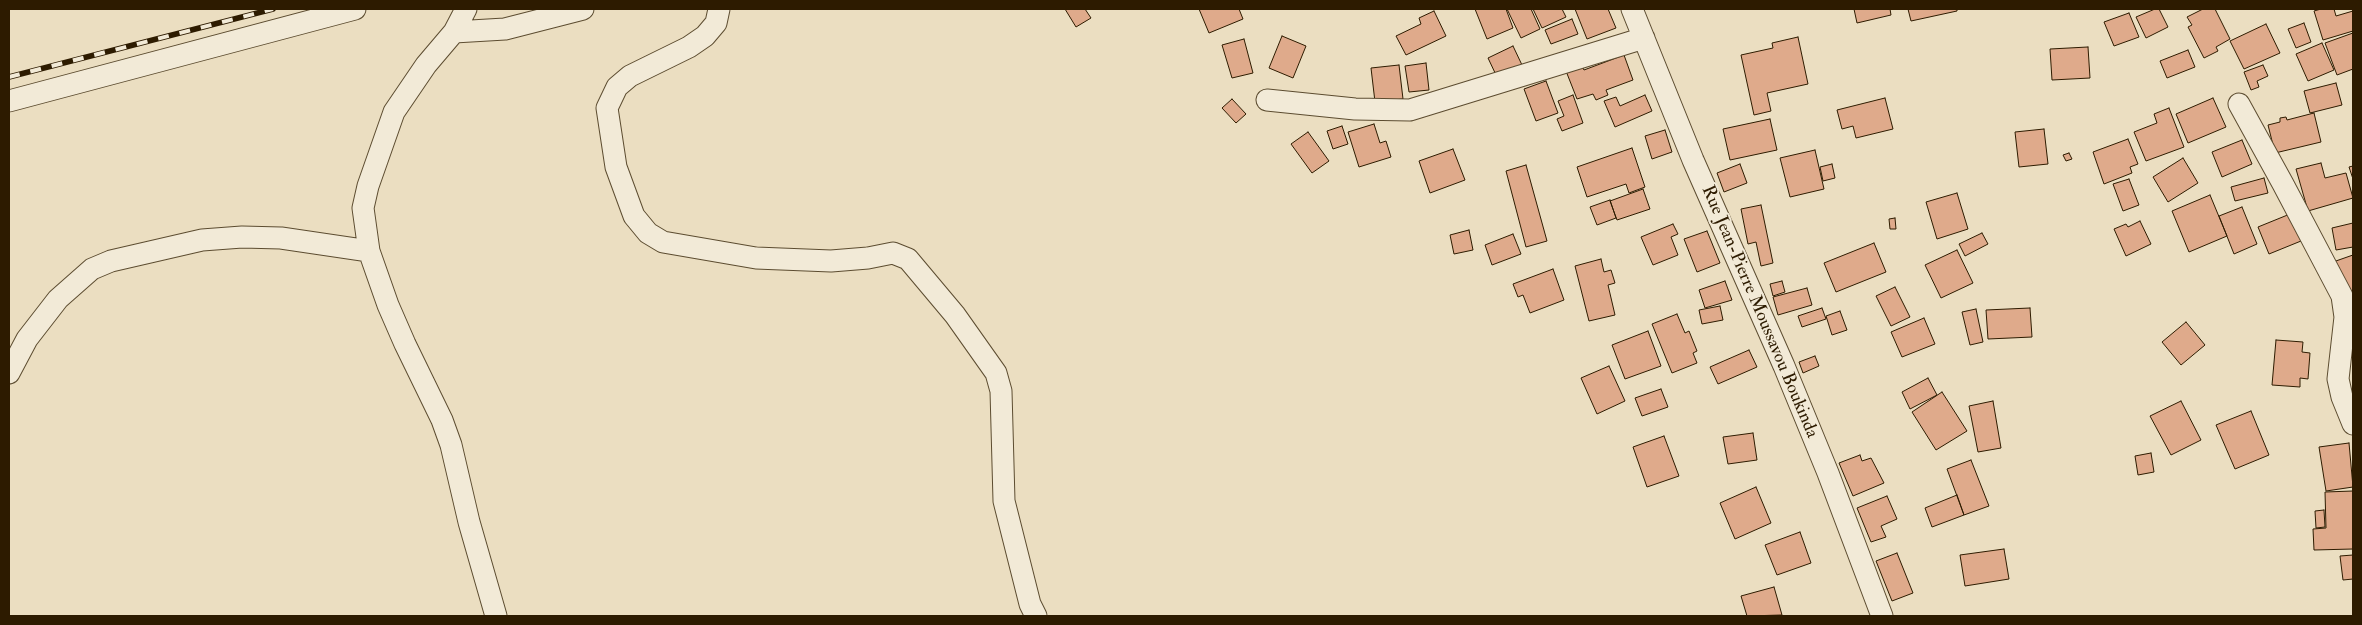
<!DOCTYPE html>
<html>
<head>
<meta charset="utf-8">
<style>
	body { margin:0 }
	#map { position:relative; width:2362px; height:625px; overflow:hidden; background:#ebdec1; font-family:"IM FELL Double Pica",serif }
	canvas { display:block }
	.frame { position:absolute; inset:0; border:10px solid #2d1b00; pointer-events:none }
</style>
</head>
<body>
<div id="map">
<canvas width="2362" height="625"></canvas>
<div class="frame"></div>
</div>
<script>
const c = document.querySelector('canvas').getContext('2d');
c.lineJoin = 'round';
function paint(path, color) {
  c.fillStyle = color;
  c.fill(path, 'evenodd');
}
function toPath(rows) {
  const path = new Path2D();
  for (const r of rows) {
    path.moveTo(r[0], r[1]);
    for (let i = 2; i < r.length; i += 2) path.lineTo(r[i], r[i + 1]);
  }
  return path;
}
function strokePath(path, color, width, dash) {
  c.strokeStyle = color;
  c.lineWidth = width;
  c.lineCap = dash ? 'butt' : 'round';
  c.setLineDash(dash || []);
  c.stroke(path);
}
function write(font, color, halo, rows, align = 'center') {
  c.font = font + ' "IM FELL Double Pica",serif';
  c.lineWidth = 4;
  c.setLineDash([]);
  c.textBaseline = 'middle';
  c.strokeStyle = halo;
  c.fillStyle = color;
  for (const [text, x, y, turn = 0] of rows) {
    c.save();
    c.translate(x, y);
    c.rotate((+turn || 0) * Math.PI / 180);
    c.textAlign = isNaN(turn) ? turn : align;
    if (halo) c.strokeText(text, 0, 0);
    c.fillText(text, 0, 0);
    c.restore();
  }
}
const building = toPath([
	[1065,9,1085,9,1091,18,1076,27,1065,9],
	[1199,9,1239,9,1243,19,1209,33,1199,9],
	[1475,9,1506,9,1513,28,1487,39,1475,9],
	[1507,9,1531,9,1540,29,1521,38,1507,9],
	[1533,9,1562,9,1566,17,1542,28,1533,9],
	[1575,9,1608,9,1616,28,1587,39,1575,9],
	[1854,9,1890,9,1891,15,1857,23,1854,9],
	[1908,9,1957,9,1957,11,1911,21,1908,9],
	[2155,9,2159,9,2168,27,2146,38,2136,17,2155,9],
	[2203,9,2215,9,2230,39,2216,47,2218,51,2204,58,2188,27,2192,25,2187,17,2203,9],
	[2321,9,2334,9,2336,16,2353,11,2353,31,2323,40,2314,11,2321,9],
	[1434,11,1446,36,1406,55,1396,36,1421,24,1419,18,1434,11],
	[2129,13,2139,37,2114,46,2104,22,2129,13],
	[1572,19,1578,34,1551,44,1545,30,1572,19],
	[2304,23,2311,42,2296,48,2288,29,2304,23],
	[2266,24,2280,53,2244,69,2230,41,2266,24],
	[2353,33,2353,69,2337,75,2325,43,2353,33],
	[1282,36,1306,46,1293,78,1269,68,1282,36],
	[1798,37,1808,84,1767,93,1771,111,1754,115,1741,55,1773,48,1772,43,1798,37],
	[1244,39,1253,73,1232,78,1222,45,1244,39],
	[2322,43,2334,70,2308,81,2296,54,2322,43],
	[1513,46,1522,65,1497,77,1488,58,1513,46],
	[2088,47,2090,78,2052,80,2050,49,2088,47],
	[2188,50,2195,67,2167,78,2160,61,2188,50],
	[1624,55,1633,80,1606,90,1608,95,1596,100,1593,94,1577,99,1566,71,1582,66,1584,70,1624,55],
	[1426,63,1429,90,1409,92,1405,66,1426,63],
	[1399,65,1403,99,1375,102,1371,68,1399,65],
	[2263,65,2268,76,2257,81,2259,87,2251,90,2244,72,2263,65],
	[1546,81,1558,113,1536,121,1524,89,1546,81],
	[2336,83,2342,105,2310,113,2304,91,2336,83],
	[1573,95,1583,123,1562,131,1557,119,1564,116,1558,101,1573,95],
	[1645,95,1652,111,1615,127,1604,101,1616,97,1620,106,1645,95],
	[1885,98,1893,129,1856,138,1853,126,1842,129,1837,110,1885,98],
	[2213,98,2226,127,2188,143,2176,114,2213,98],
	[1232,99,1246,114,1236,123,1222,108,1232,99],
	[2169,108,2184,147,2146,161,2134,132,2157,123,2154,114,2169,108],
	[2314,113,2321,142,2275,153,2268,125,2280,122,2280,118,2286,117,2287,120,2314,113],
	[1770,119,1777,150,1730,160,1723,129,1770,119],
	[1374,124,1380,143,1386,141,1391,157,1359,167,1348,132,1374,124],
	[1342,126,1348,144,1333,149,1327,131,1342,126],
	[2044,129,2048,164,2019,167,2015,132,2044,129],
	[1665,130,1672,152,1652,159,1645,136,1665,130],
	[1308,132,1329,161,1312,173,1291,144,1308,132],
	[2128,139,2138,164,2130,167,2132,173,2104,184,2093,152,2128,139],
	[2242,140,2252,164,2222,177,2212,152,2242,140],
	[1632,148,1645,187,1629,193,1626,184,1587,197,1577,167,1632,148],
	[1453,149,1465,180,1430,193,1419,161,1453,149],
	[1815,150,1824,189,1790,197,1780,158,1815,150],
	[2069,153,2072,159,2066,161,2063,155,2069,153],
	[2183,158,2198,183,2168,202,2153,177,2183,158],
	[2321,163,2325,178,2346,173,2353,198,2308,211,2296,169,2321,163],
	[1740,164,1747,183,1724,192,1717,173,1740,164],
	[1832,164,1835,178,1823,181,1820,167,1832,164],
	[1526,165,1547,241,1526,247,1506,171,1526,165],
	[2353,166,2353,179,2349,167,2353,166],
	[2264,178,2268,193,2235,201,2231,187,2264,178],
	[2129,179,2139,205,2123,211,2113,184,2129,179],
	[1643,189,1650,209,1617,220,1610,201,1643,189],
	[1957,193,1968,229,1937,239,1926,202,1957,193],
	[2210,195,2227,236,2189,252,2172,211,2210,195],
	[1610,200,1616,218,1597,225,1590,207,1610,200],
	[1761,205,1773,263,1761,266,1756,242,1748,244,1741,209,1761,205],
	[2242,207,2257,244,2234,254,2219,216,2242,207],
	[2290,214,2301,241,2269,254,2258,227,2290,214],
	[1895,218,1896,229,1890,229,1889,219,1895,218],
	[2140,221,2151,244,2126,256,2114,229,2126,224,2128,227,2140,221],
	[2353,223,2353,247,2336,250,2332,228,2353,223],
	[1673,224,1678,234,1671,237,1678,255,1653,265,1641,237,1673,224],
	[1469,230,1473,250,1454,254,1450,235,1469,230],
	[1707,231,1720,263,1697,272,1684,239,1707,231],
	[1982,233,1988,244,1965,256,1959,244,1982,233],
	[1513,234,1521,254,1492,265,1485,245,1513,234],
	[1874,243,1886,272,1836,292,1824,263,1874,243],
	[1957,250,1973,283,1941,298,1925,265,1957,250],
	[2353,255,2353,292,2345,295,2333,262,2353,255],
	[1601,259,1604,272,1611,270,1615,283,1608,285,1615,315,1589,321,1575,266,1601,259],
	[1553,269,1564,300,1530,313,1523,295,1518,297,1513,284,1553,269],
	[1725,281,1732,300,1705,308,1699,290,1725,281],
	[1782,281,1785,292,1773,296,1770,284,1782,281],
	[1895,287,1910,317,1891,326,1876,296,1895,287],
	[1807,288,1812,305,1778,315,1773,297,1807,288],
	[1720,306,1723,320,1702,324,1699,310,1720,306],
	[1822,308,1826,319,1802,327,1798,316,1822,308],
	[2030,308,2032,337,1988,339,1986,310,2030,308],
	[1976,309,1983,342,1970,345,1962,312,1976,309],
	[1840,311,1847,330,1832,335,1826,316,1840,311],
	[1677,314,1685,333,1689,331,1697,351,1693,353,1697,363,1672,373,1652,324,1677,314],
	[1924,318,1935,344,1902,357,1891,332,1924,318],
	[2186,322,2205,345,2181,365,2162,342,2186,322],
	[1648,331,1661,366,1625,379,1612,345,1648,331],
	[2276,340,2303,342,2302,352,2310,353,2308,379,2300,378,2300,387,2272,385,2276,340],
	[1749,350,1757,367,1718,384,1710,367,1749,350],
	[1815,356,1819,366,1803,373,1799,362,1815,356],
	[1609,366,1625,401,1597,414,1581,378,1609,366],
	[1928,378,1937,395,1910,409,1902,392,1928,378],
	[1661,389,1668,407,1642,416,1635,398,1661,389],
	[1942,392,1967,431,1936,450,1912,412,1942,392],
	[1993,401,2001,448,1978,452,1969,406,1993,401],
	[2181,401,2201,440,2171,455,2150,416,2181,401],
	[2251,411,2269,455,2235,469,2216,425,2251,411],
	[1753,433,1757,460,1728,464,1723,437,1753,433],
	[1664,436,1679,476,1647,487,1633,447,1664,436],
	[2349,443,2353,487,2326,491,2319,447,2349,443],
	[2151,453,2154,472,2138,475,2135,456,2151,453],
	[1860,455,1862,461,1871,458,1884,483,1853,496,1839,463,1860,455],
	[1971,460,1989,506,1964,515,1947,469,1971,460],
	[1756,487,1771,523,1735,539,1720,503,1756,487],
	[2353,491,2353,549,2314,550,2313,529,2326,528,2325,492,2353,491],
	[1957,495,1964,515,1932,527,1925,508,1957,495],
	[1887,496,1897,519,1881,526,1886,537,1871,542,1857,508,1887,496],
	[2324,510,2325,527,2316,528,2315,511,2324,510],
	[1800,532,1811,563,1777,575,1765,545,1800,532],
	[2004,549,2009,579,1965,586,1960,555,2004,549],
	[1897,553,1913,593,1892,601,1876,561,1897,553],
	[2353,555,2353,579,2343,580,2340,556,2353,555],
	[1774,587,1782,615,1747,616,1741,596,1774,587]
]);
paint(building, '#dfaa8b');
strokePath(building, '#2d1b00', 1);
const minor = toPath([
	[466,9,454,32,426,65,394,112,368,186,363,208,369,251,388,305,405,344,442,420,451,445,469,522,496,616],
	[719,9,716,23,705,36,689,47,630,76,617,87,607,108,616,167,634,216,648,233,663,242,756,258,831,261,868,258,893,253,908,259,955,315,996,373,1001,391,1004,501,1030,604,1036,616],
	[1632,9,1693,160,1784,366,1828,473,1882,616],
	[454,32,505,29,583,9],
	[1267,100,1355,109,1410,110,1644,38],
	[9,101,355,9],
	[2239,104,2283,184,2342,296,2345,317,2338,379,2342,397,2353,424],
	[9,373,27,339,58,299,92,269,111,261,202,240,242,237,281,238,369,251]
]);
strokePath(minor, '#5c4c30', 23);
strokePath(minor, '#f2ead7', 21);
const rail = toPath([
	[9,77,273,9]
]);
strokePath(rail, '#2d1b00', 5.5);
strokePath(rail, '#f2ead7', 4, [11]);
write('18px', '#2d1b00', '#f2ead7', [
	["Rue Jean-Pierre Moussavou Boukinda",1759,312,67]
]);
</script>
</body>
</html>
